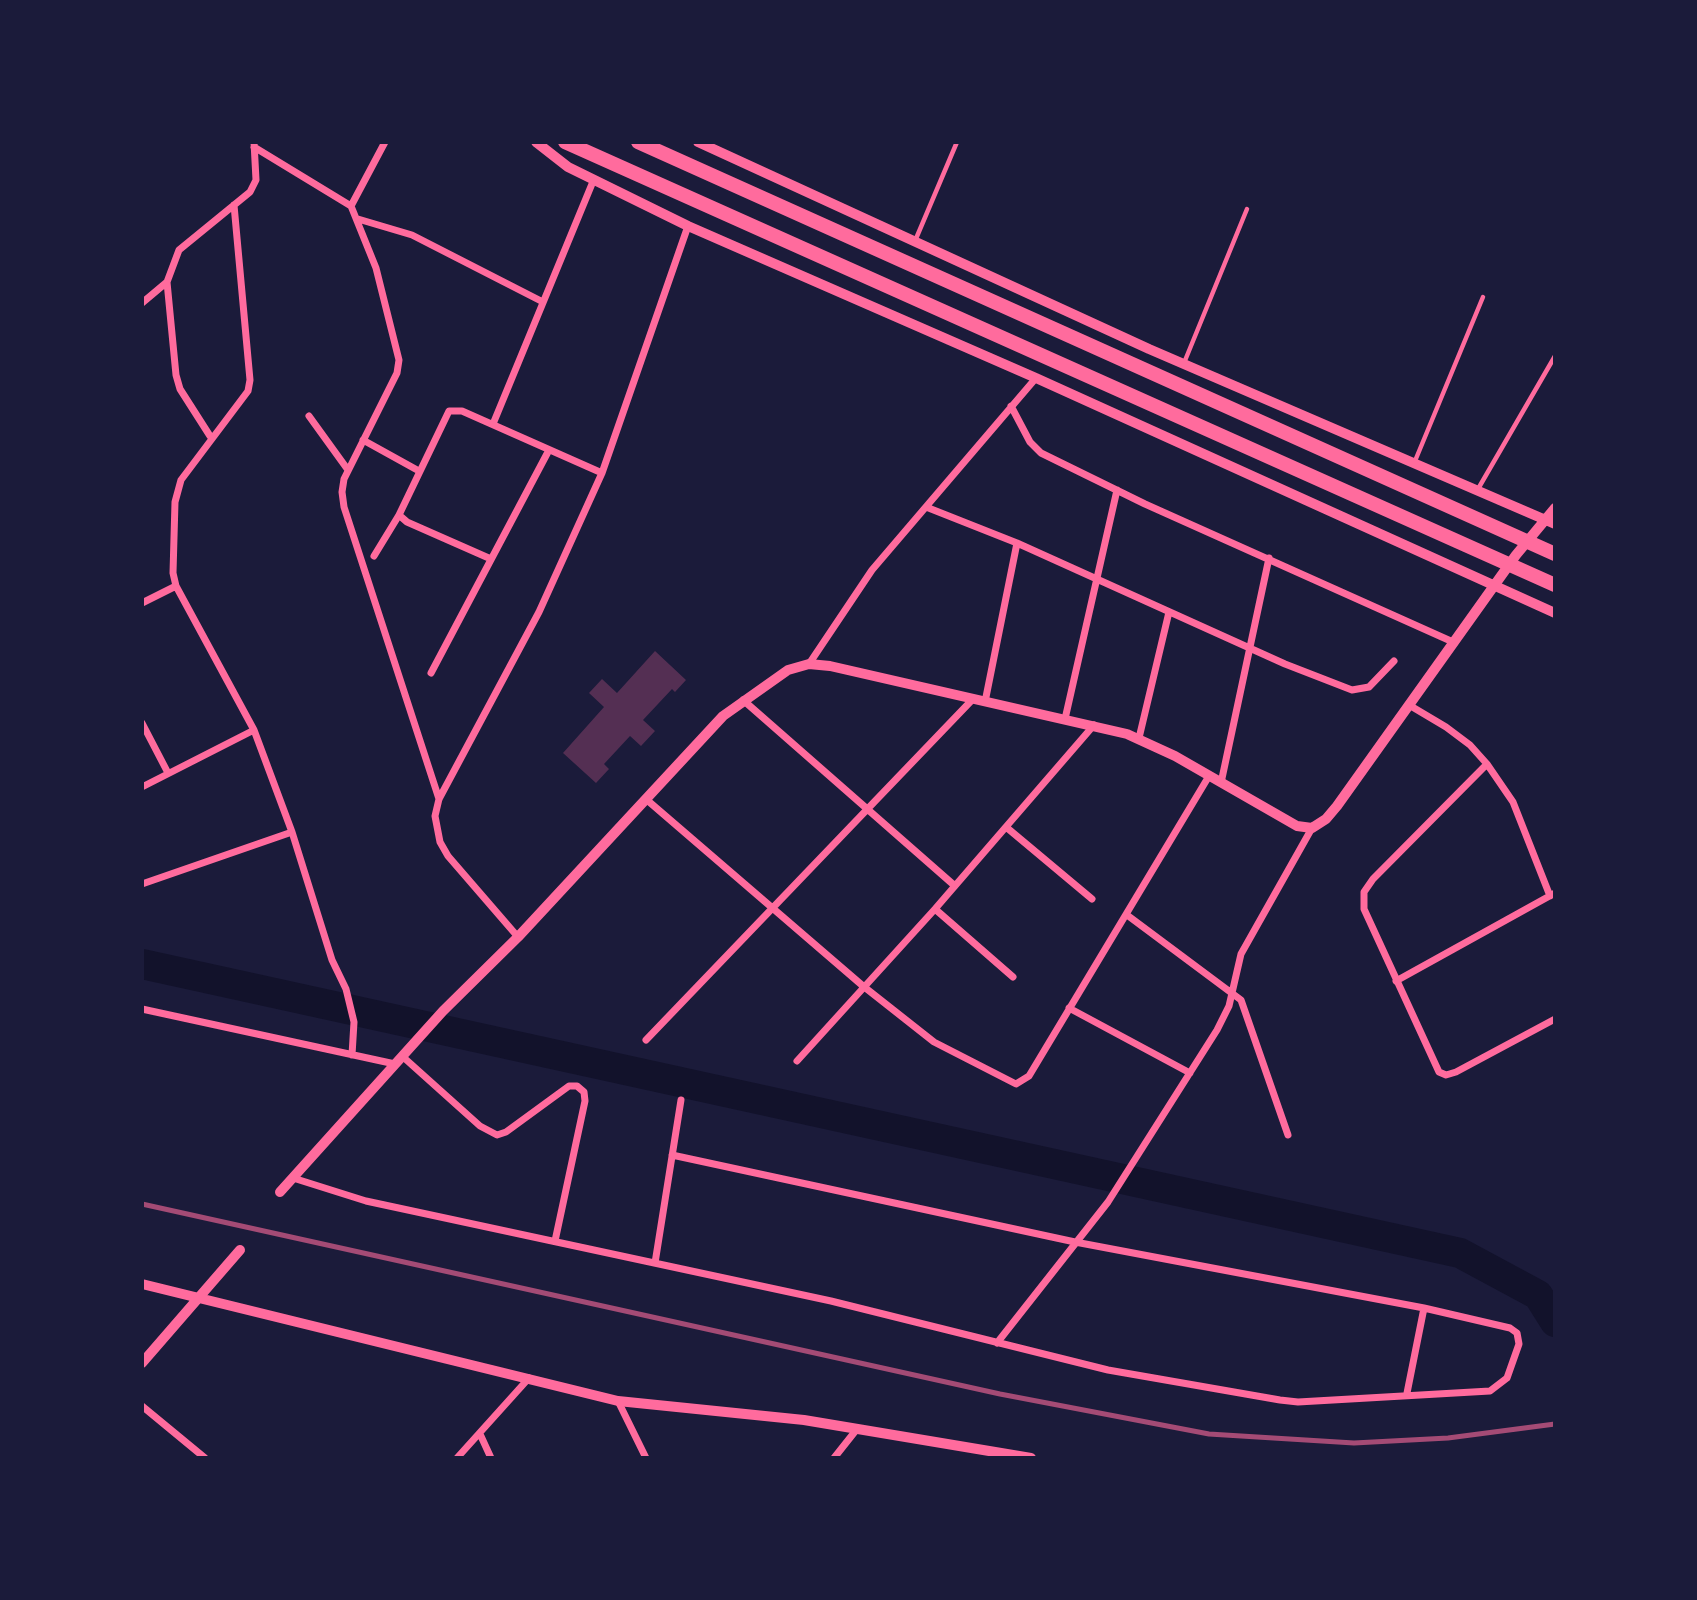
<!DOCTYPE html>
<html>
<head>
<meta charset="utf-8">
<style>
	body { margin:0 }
	#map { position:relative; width:1697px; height:1600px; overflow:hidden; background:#1b1b3a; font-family:"Alegreya Sans",sans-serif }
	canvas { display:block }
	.frame { position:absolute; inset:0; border:144px solid #1b1b3a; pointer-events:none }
</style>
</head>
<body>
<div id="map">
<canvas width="1697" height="1600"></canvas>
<div class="frame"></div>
</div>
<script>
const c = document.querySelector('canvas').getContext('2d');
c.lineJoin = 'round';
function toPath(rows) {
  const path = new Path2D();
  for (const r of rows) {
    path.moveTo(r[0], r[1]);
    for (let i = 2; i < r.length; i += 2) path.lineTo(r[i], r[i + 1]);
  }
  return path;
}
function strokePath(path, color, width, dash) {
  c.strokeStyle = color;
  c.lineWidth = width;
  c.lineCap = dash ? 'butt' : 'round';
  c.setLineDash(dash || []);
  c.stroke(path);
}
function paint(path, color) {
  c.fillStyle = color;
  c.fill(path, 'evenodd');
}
strokePath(toPath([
	[142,964,1460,1253,1538,1295,1555,1322]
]), '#12122b', 30);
paint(toPath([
	[655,651,686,680,675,692,672,689,643,720,655,731,641,746,630,736,604,764,609,769,596,783,563,753,604,707,589,693,602,679,617,693]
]), '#542f53');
strokePath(toPath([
	[915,241,957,142],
	[1184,363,1247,209],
	[1415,461,1483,297],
	[1478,489,1555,356]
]), '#ff6b9d', 4.5);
strokePath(toPath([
	[254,147,351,206,376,268,399,360,397,373,344,479,342,492,344,507,439,799],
	[234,205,250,380,248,391,181,480,175,502,173,573,176,586,254,730,292,832,332,960,346,989,354,1022,352,1055],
	[351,206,385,142],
	[358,219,412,235,543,302],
	[142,303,167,282],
	[1011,406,1030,442,1041,453,1145,504,1453,642],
	[309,416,348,470],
	[493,424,594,179],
	[210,436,180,389,176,375,167,282,179,250,250,192,256,180,254,142],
	[363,440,419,471],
	[926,507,1017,543,1285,664,1352,690,1369,687,1394,661],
	[374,556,399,515],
	[491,559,407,522,399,515,449,411,462,411,602,473],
	[142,603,176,586],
	[809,664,872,570,1036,378],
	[431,673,549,450],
	[743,700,955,886],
	[985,702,1017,543],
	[1409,705,1446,727,1470,745,1487,764,1513,802,1550,896],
	[1065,719,1117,490],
	[142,723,168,773],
	[1139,738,1169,612],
	[1487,764,1373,879,1364,892,1364,909,1439,1072,1446,1075,1456,1072,1555,1019],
	[1221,783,1269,558],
	[142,787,254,730],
	[647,800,863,986,934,1042,1016,1084,1029,1076,1209,776],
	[1006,827,1092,899],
	[142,884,292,832],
	[935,909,1013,977],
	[1127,915,1241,1000,1288,1135],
	[518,937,448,856,440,842,435,816,439,799,539,612,602,473,688,226],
	[1396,981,1555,893],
	[1069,1008,1190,1073],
	[142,1009,395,1064],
	[646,1040,972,700],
	[402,1056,480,1126,497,1135,506,1132,569,1086,577,1086,584,1092,585,1101,555,1241],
	[797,1061,935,909,1094,725],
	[293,1178,366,1201,831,1301,1108,1370,1280,1400,1298,1402,1490,1391,1507,1378,1519,1344,1517,1333,1510,1328,1424,1308,1075,1242,672,1155],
	[655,1263,681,1100],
	[997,1343,1108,1202,1217,1030,1229,1006,1241,954,1312,828],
	[1407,1393,1424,1308],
	[618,1401,646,1458],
	[142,1406,205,1458],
	[480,1434,491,1458],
	[457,1458,529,1378],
	[834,1458,857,1429]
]), '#ff6b9d', 7);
strokePath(toPath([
	[536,142,568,167,688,226,1036,378,1555,613],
	[698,142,1149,349,1555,524],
	[280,1192,443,1011,518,937,723,716,788,670,809,664,830,666,1127,734,1175,756,1297,826,1312,828,1326,819,1337,806,1516,555,1555,508],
	[142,1284,618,1401,804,1420,1031,1458],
	[142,1363,240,1250]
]), '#ff6b9d', 10);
strokePath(toPath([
	[565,142,1555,585],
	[638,142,1555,554]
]), '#ff6b9d', 14);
strokePath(toPath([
	[142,1204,1000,1394,1209,1434,1354,1443,1448,1438,1555,1424]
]), '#a44b75', 5);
</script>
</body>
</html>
